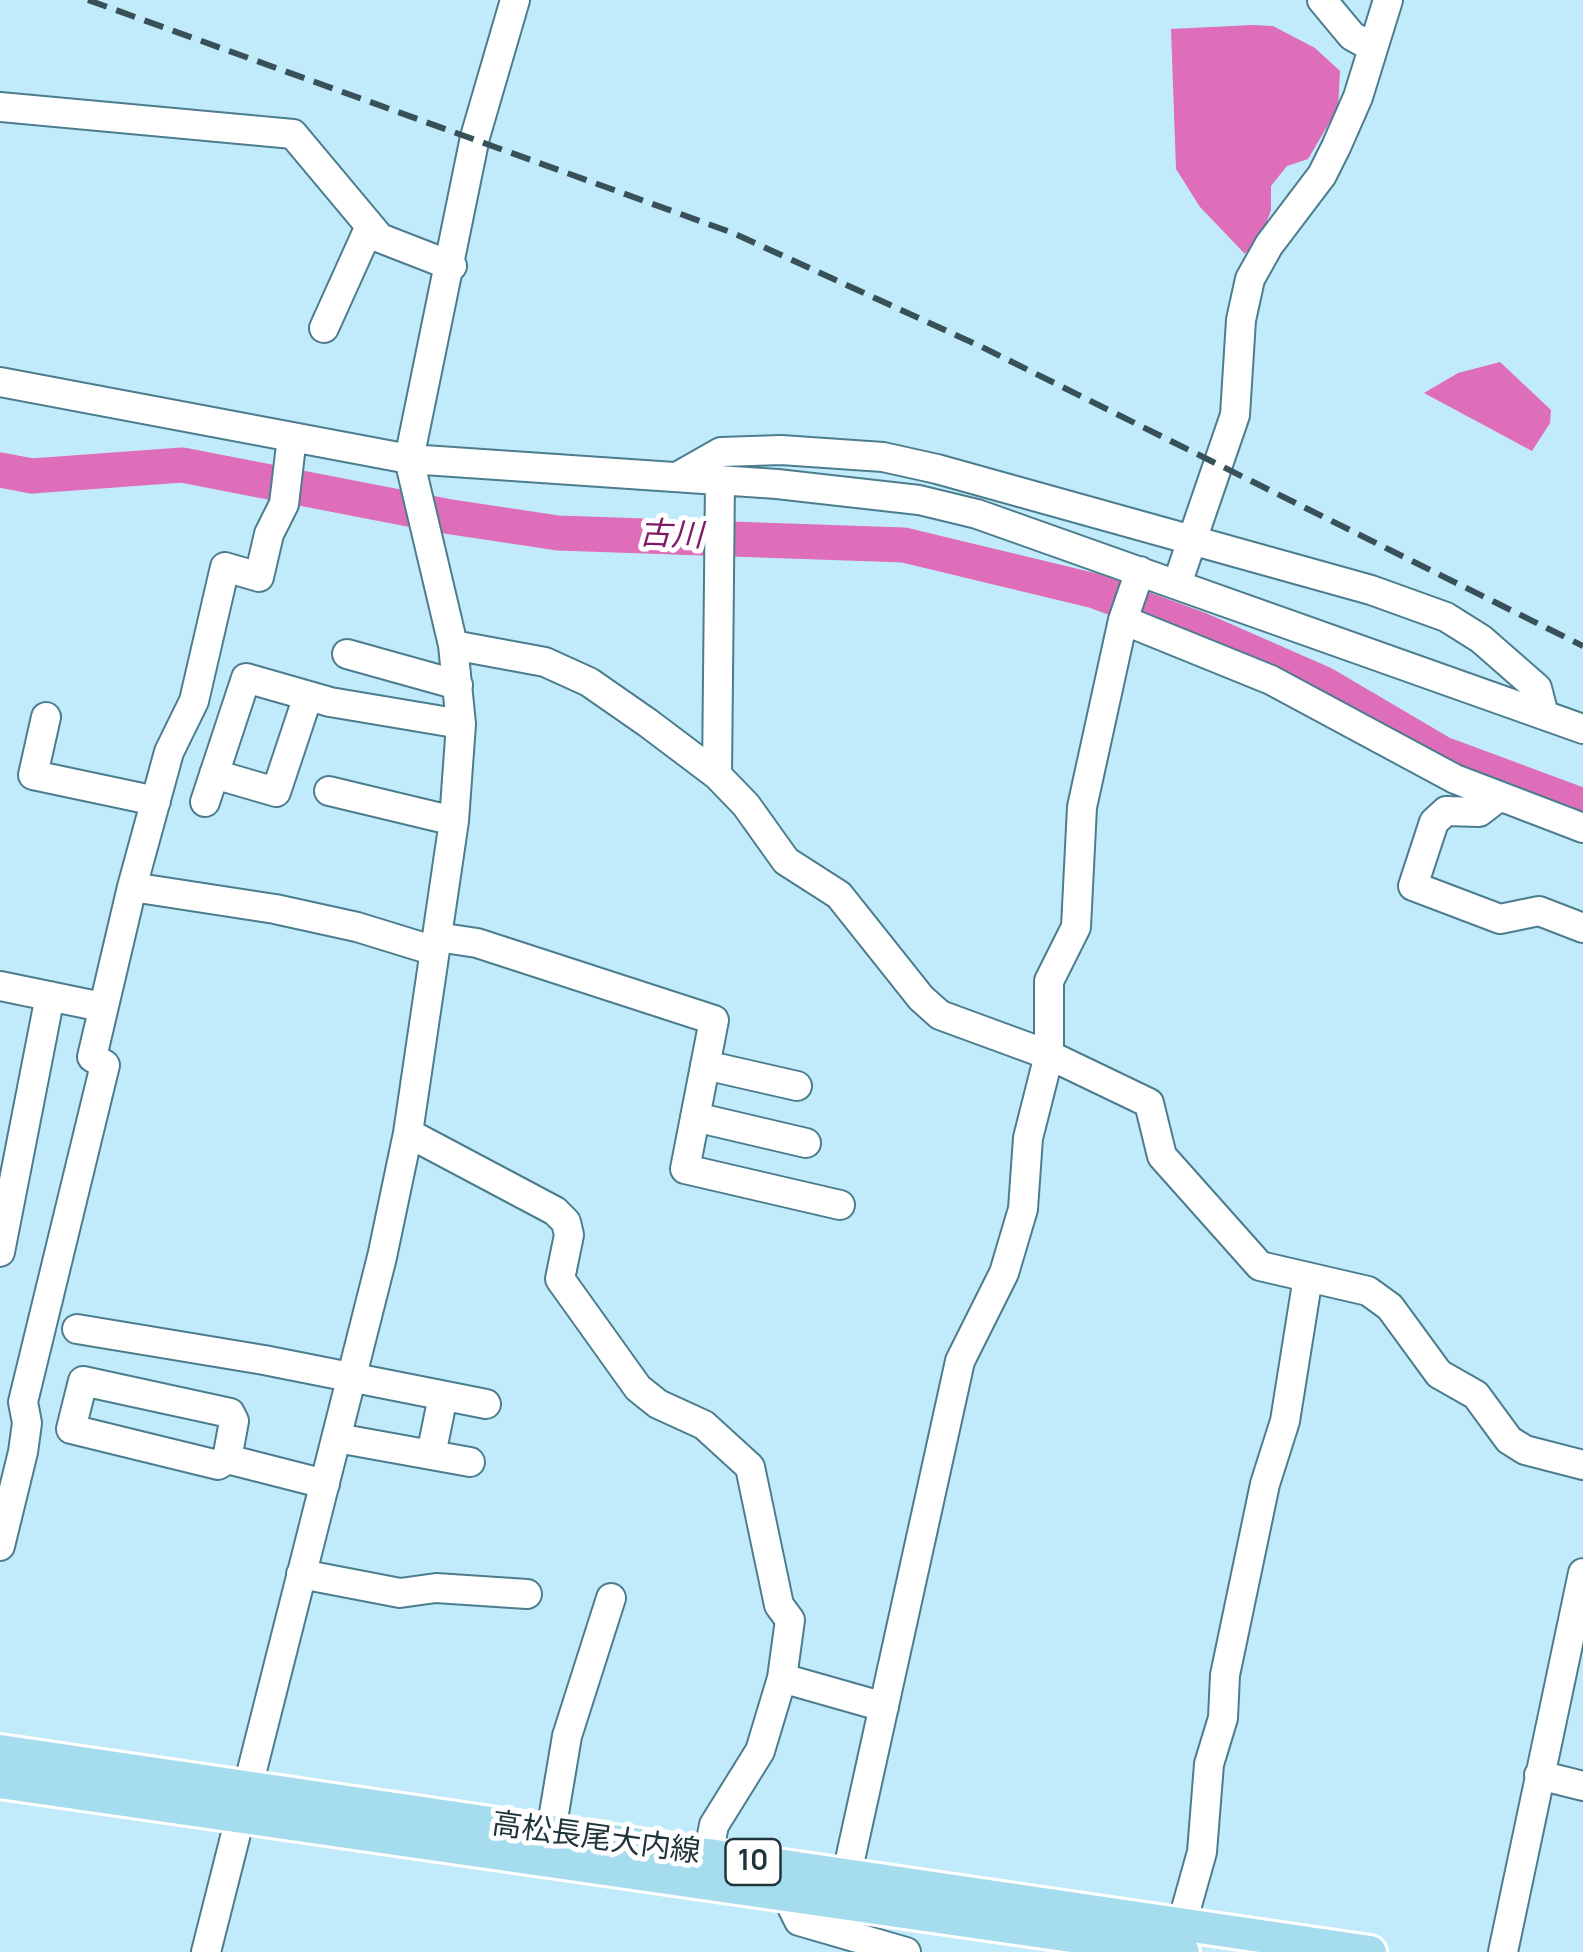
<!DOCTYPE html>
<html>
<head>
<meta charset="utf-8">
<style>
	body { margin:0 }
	canvas { display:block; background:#c1ebfa }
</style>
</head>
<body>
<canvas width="1583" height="1952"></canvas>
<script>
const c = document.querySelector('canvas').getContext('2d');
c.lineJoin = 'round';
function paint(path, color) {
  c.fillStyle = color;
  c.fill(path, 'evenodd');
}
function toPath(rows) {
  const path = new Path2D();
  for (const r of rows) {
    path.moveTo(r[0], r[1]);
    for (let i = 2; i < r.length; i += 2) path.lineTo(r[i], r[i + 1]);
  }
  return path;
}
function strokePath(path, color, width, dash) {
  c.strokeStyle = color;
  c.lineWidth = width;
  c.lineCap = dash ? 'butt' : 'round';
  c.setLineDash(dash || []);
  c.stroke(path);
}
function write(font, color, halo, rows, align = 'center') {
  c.font = font + ' Manrope,"Noto Sans JP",sans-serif';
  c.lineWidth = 10;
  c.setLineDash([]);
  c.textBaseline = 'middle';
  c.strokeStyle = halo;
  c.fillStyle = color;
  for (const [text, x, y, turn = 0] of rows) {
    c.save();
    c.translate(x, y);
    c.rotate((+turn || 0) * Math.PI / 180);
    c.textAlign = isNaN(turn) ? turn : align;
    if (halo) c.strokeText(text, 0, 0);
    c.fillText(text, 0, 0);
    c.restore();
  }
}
paint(toPath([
	[1252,25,1273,26,1315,48,1340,71,1338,108,1308,159,1287,166,1271,186,1271,210,1263,232,1245,254,1200,207,1176,169,1171,29],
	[1500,362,1551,410,1550,423,1532,451,1424,393,1458,373]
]), '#de6eb9');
strokePath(toPath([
	[0,470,32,476,182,465,445,516,558,533,904,545,1095,591,1201,630,1324,684,1443,754,1583,806]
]), '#de6eb9', 35);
const minor = toPath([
	[1322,0,1352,36,1370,46],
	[0,107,293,134,380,238,452,266],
	[324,328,370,226],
	[0,382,409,459,777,484,919,500,977,514,1583,729],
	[677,477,721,452,781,450,883,457,937,469,1371,590,1446,617,1481,639,1537,688,1544,715],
	[1177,584,1235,415,1241,320,1250,279,1269,245,1322,175,1336,147,1358,97,1388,0],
	[1123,620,1271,680,1455,779,1583,828],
	[453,645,545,662,589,682,648,723,717,775,746,805,786,861,839,895,921,998,940,1015,1049,1055,1149,1103,1162,1156,1260,1266,1368,1291,1390,1307,1439,1374,1476,1395,1509,1440,1525,1450,1583,1465],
	[347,654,458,685],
	[46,717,33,775,156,801],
	[214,774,276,792,308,696],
	[717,775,720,480],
	[329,791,454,821],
	[1500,796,1479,812,1446,811,1434,822,1413,886,1500,919,1539,911,1583,928],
	[205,802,246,678,330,702,461,724],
	[132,887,275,909,357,927,435,951],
	[437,937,477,943,714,1020,685,1169,840,1205],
	[0,986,102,1007],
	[705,1065,797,1086],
	[695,1117,806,1143],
	[408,1133,555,1211,566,1222,569,1235,560,1279,638,1388,658,1404,704,1425,750,1467,779,1605,790,1620,782,1678],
	[0,1252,50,996],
	[77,1329,264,1360,486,1404],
	[337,1438,470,1462],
	[431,1455,443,1396],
	[227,1459,234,1421,230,1413,83,1381,71,1429,218,1465,227,1459,325,1484],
	[0,1546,23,1452,27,1423,23,1402,105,1065,92,1057,132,887,169,752,194,701,225,567,259,577,269,534,284,504,292,437],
	[301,1574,400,1593,436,1588,527,1594],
	[1539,1775,1583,1786],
	[548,1849,567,1736,611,1598],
	[704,1876,714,1825,760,1751,782,1678,884,1707],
	[794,1896,793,1909,799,1921,906,1952],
	[842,1896,960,1361,1004,1273,1023,1209,1028,1138,1049,1055,1049,981,1076,927,1082,807,1123,620,1140,571],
	[1177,1941,1202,1852,1209,1764,1223,1718,1225,1675,1265,1484,1285,1421,1308,1277],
	[206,1952,382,1257,408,1133,454,821,461,724,453,645,409,459,475,137,515,0],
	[1503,1952,1583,1573]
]);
const major = toPath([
	[0,1751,1370,1952],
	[0,1782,1183,1952]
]);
strokePath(minor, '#4b7d8e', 32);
strokePath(major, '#fff', 38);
strokePath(minor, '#fff', 28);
strokePath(major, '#a6ddee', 32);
strokePath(toPath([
	[88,0,733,233,982,347,1583,646]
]), '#385159', 6, [20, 10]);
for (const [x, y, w] of [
	[753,1862,55]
]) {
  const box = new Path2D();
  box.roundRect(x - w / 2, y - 23, w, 46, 8);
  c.fillStyle = '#fff';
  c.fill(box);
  strokePath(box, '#1f343b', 2.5);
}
write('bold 28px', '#1f343b', null, [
	["10",753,1862]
]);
write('30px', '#1f343b', '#fff', [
	["高松長尾大内線",596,1839,8]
]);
write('italic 32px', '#7e1962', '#fff', [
	["古川",671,536,2]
]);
</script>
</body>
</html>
